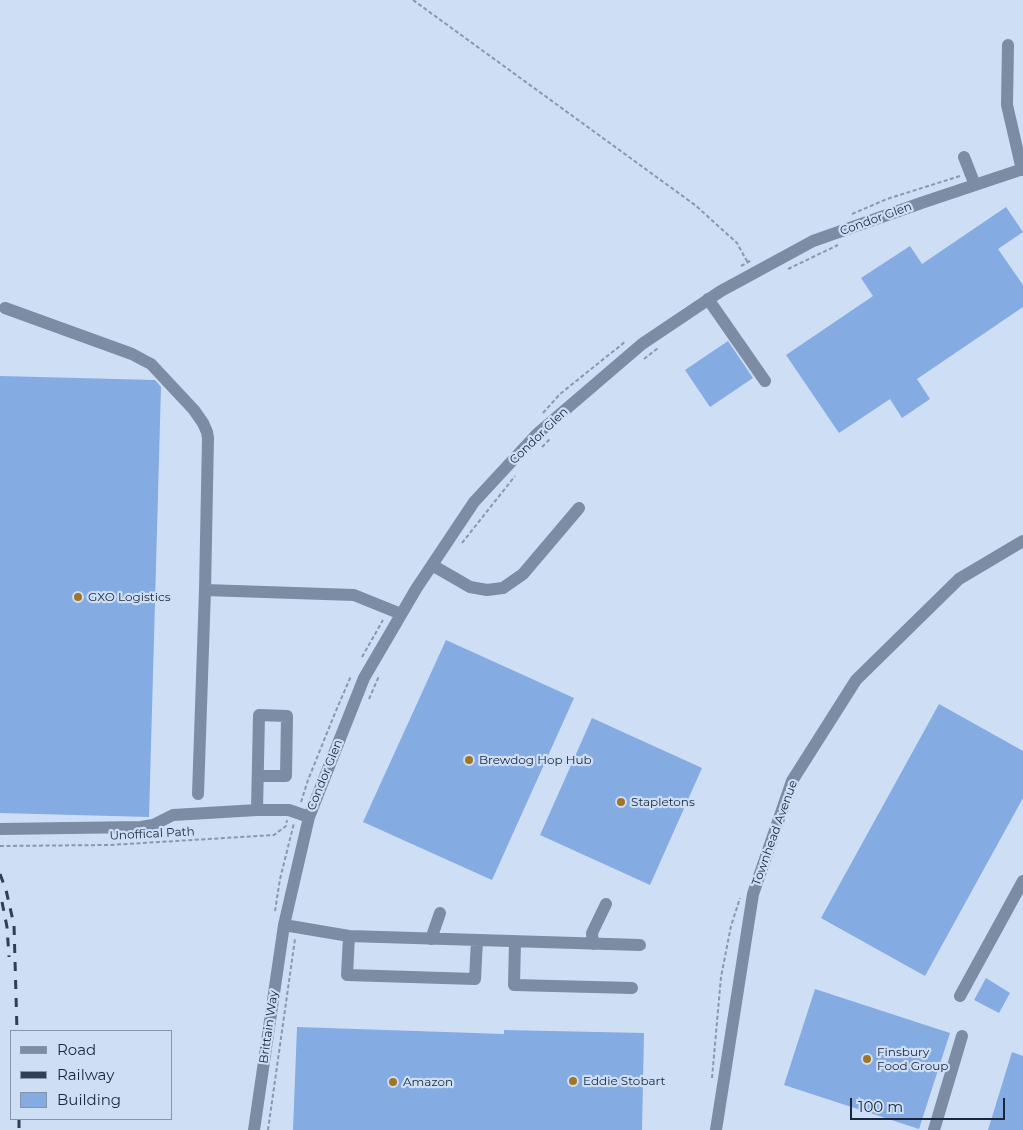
<!DOCTYPE html>
<html>
<head>
<meta charset="utf-8">
<style>
	body { margin:0 }
	#map { position:relative; width:1023px; height:1130px; overflow:hidden; background:#cedef5; font-family:Montserrat,sans-serif }
	canvas { display:block }
	.legend { position:absolute; left:10px; top:1030px; width:162px; height:90px; box-sizing:border-box; background:#cedef5; border:1px solid #8595ab; margin:0; padding:6px 9px; list-style:none; font-size:15px; color:#18273c }
	.legend li { display:flex; align-items:center; gap:10px; height:25px }
	.legend b { width:25px; border:1px solid #8595ab }
	.scale { position:absolute; left:850px; top:1098px; width:155px; height:22px; box-sizing:border-box; border:2px solid #18273c; border-top:0; padding-left:6px; font-size:15px; line-height:18px; white-space:nowrap; color:#18273c; -webkit-text-stroke:4px #cedef5; paint-order:stroke }
</style>
</head>
<body>
<div id="map">
<canvas width="1023" height="1130"></canvas>
<ul class="legend">
<li><b style="height:6px;background:#7c8ca5"></b>Road</li>
<li><b style="height:6px;background:#303f54"></b>Railway</li>
<li><b style="height:14px;background:#85abe3"></b>Building</li>
</ul>
<div class="scale">100 m</div>
</div>
<script>
const c = document.querySelector('canvas').getContext('2d');
c.lineJoin = 'round';
function paint(path, color) {
  c.fillStyle = color;
  c.fill(path, 'evenodd');
}
function toPath(rows) {
  const path = new Path2D();
  for (const r of rows) {
    path.moveTo(r[0], r[1]);
    for (let i = 2; i < r.length; i += 2) path.lineTo(r[i], r[i + 1]);
  }
  return path;
}
function strokePath(path, color, width, dash) {
  c.strokeStyle = color;
  c.lineWidth = width;
  c.lineCap = dash ? 'butt' : 'round';
  c.setLineDash(dash || []);
  c.stroke(path);
}
function write(font, color, halo, rows, align = 'center') {
  c.font = font + ' Montserrat,sans-serif';
  c.lineWidth = 4.5;
  c.setLineDash([]);
  c.textBaseline = 'middle';
  c.strokeStyle = halo;
  c.fillStyle = color;
  for (const [text, x, y, turn = 0] of rows) {
    c.save();
    c.translate(x, y);
    c.rotate((+turn || 0) * Math.PI / 180);
    c.textAlign = isNaN(turn) ? turn : align;
    if (halo) c.strokeText(text, 0, 0);
    c.fillText(text, 0, 0);
    c.restore();
  }
}
paint(toPath([
	[1006,207,1023,232,998,249,1023,285,1023,307,917,379,930,399,902,418,890,399,839,433,786,355,873,296,861,278,910,246,922,264],
	[728,341,753,378,710,407,685,370],
	[0,376,155,380,161,387,149,817,0,813],
	[446,640,574,698,492,880,363,822],
	[939,704,1023,751,1023,798,925,976,821,918],
	[592,718,702,768,650,885,540,835],
	[986,978,1010,993,999,1013,974,1000],
	[815,989,950,1033,919,1129,784,1085],
	[297,1027,504,1034,504,1030,644,1033,642,1130,293,1130],
	[1012,1052,1023,1056,1023,1130,988,1130]
]), '#85abe3');
strokePath(toPath([
	[413,0,695,205,737,243,748,263],
	[852,214,887,199,960,176],
	[741,266,752,260],
	[788,269,838,245],
	[644,359,658,348],
	[543,413,560,394,626,341],
	[542,447,551,438],
	[462,543,515,476],
	[362,657,383,620],
	[369,699,379,676],
	[301,802,308,780,335,713,351,676],
	[0,846,110,845,274,835,286,826,287,820],
	[275,911,280,879,294,823],
	[712,1078,721,977,731,926,740,898],
	[268,1130,295,939]
]), '#8898ae', 2, [4, 2.5]);
strokePath(toPath([
	[1008,45,1007,105,1022,170],
	[964,157,975,185],
	[708,299,765,381],
	[5,308,132,354,145,361,151,364,194,410,203,423,207,432,208,438,205,590],
	[432,565,470,587,487,590,503,588,523,574,579,508],
	[198,794,205,590,354,595,401,614],
	[257,810,259,715,287,716,286,776,258,776],
	[0,829,141,827,153,825,173,815,257,810,289,810,309,817],
	[284,925,349,936,640,945],
	[349,936,347,975,475,979,477,940],
	[431,939,440,913],
	[515,941,514,985,632,988],
	[593,944,592,933,606,904],
	[960,996,1023,881],
	[254,1130,284,925,309,817,364,678,416,589,474,502,537,434,642,344,721,291,813,241,924,202,1023,169],
	[716,1130,753,894,792,781,856,680,959,579,1023,541],
	[934,1130,962,1036]
]), '#7c8ca5', 12);
strokePath(toPath([
	[0,874,6,890,14,925,17,1031],
	[2,902,7,927,9,957],
	[19,1119,19,1130]
]), '#303f54', 3, [9, 9]);
for (const [x, y, r, color] of [
	[78,597,5,"#a17526"],
	[469,760,5,"#a17526"],
	[621,802,5,"#a17526"],
	[867,1059,5,"#a17526"],
	[573,1081,5,"#a17526"],
	[393,1082,5,"#a17526"]
]) {
  const dot = new Path2D();
  dot.arc(x, y, r, 0, 2 * Math.PI);
  c.fillStyle = color;
  c.fill(dot);
  strokePath(dot, '#cedef5', 2);
}
write('12px', '#18273c', '#cedef5', [
	["Condor Glen",876,219,-20],
	["Condor Glen",539,436,-44],
	["Condor Glen",325,775,-68],
	["Townhead Avenue",775,833,-70],
	["Unoffical Path",152,834,-3],
	["Brittain Way",269,1027,-82]
]);
write('12px', '#18273c', '#cedef5', [
	["GXO Logistics",88,597],
	["Brewdog Hop Hub",479,760],
	["Stapletons",631,802],
	["Finsbury",877,1052],
	["Food Group",877,1066],
	["Eddie Stobart",583,1081],
	["Amazon",403,1082]
], 'left');
</script>
</body>
</html>
